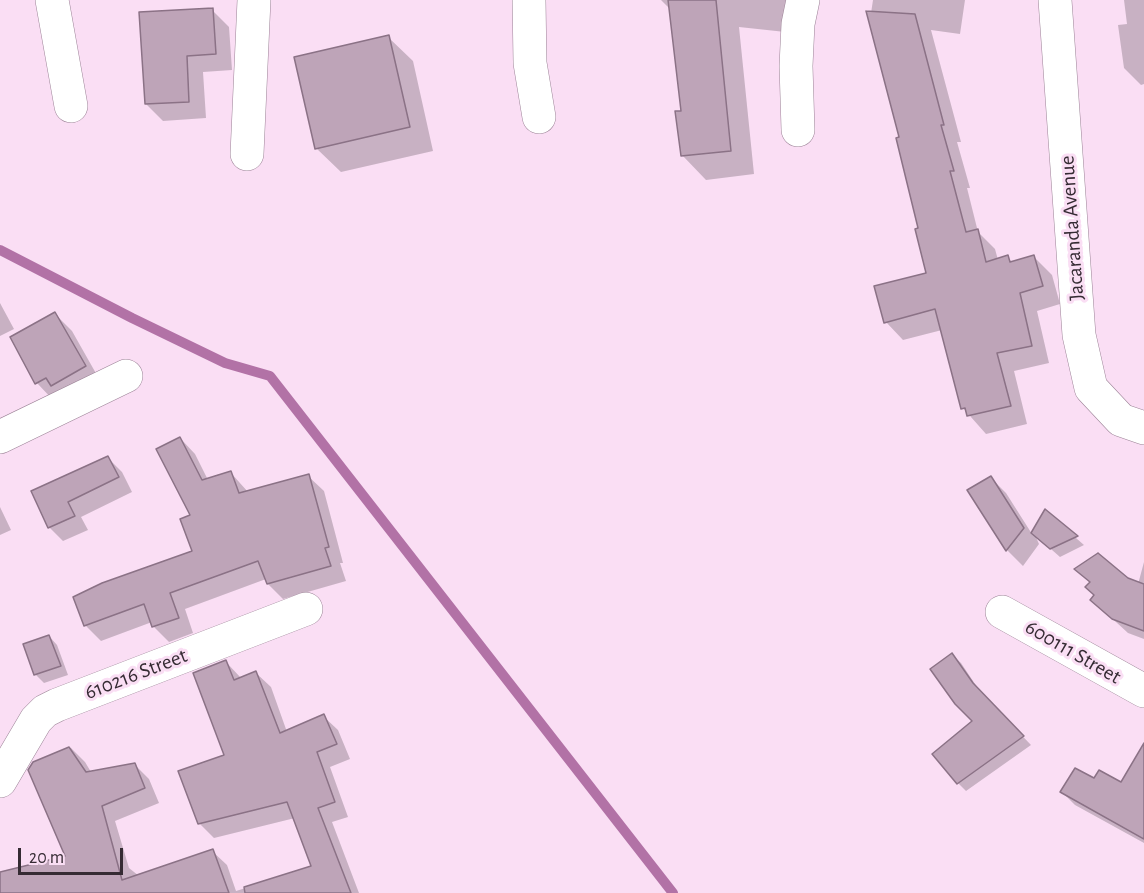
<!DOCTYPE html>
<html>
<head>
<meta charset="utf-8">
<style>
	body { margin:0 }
	#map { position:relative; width:1144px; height:893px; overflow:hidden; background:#fadef4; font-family:"Alegreya Sans",sans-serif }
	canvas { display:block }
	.scale { position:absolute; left:18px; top:848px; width:105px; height:27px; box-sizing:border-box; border:3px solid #352b33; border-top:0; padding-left:8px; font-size:18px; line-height:21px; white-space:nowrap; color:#352b33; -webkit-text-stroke:4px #fadef4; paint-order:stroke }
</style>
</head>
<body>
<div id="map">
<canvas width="1144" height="893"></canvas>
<div class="scale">20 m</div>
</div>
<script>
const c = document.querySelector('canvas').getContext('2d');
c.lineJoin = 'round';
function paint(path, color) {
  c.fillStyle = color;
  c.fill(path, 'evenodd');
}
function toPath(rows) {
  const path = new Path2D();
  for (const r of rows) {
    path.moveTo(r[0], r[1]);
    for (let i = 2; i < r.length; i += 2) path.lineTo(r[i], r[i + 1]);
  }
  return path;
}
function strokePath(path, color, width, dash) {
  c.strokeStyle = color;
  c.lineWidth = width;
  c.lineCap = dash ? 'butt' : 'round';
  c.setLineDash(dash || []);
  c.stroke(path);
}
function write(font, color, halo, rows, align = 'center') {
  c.font = font + ' "Alegreya Sans",sans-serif';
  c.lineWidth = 6;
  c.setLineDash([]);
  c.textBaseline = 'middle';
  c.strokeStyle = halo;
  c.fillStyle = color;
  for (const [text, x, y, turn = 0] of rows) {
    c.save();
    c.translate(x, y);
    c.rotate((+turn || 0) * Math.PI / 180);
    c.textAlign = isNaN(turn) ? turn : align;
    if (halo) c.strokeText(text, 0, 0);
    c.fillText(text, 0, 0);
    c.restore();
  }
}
paint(toPath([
	[661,0,808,0,804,34,739,27,754,174,706,180,682,155,682,112,671,10],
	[873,0,965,0,960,34,931,30,961,142,957,142,970,188,967,188,978,232,995,249,998,260,1007,257,1013,263,1034,257,1052,275,1060,304,1037,311,1049,363,1014,371,1027,424,986,434,963,408,942,330,903,340,886,322,928,274,901,137,870,20],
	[1124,0,1144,0,1144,84,1141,85,1124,68,1118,25,1127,24],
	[212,10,229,27,232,70,203,72,206,118,163,121,146,104],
	[388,37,413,61,433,151,341,172,316,148],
	[0,303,14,329,0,336],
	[55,314,72,331,102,384,53,400,37,383,12,338],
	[180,438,195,454,208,480,231,473,248,492,308,476,324,491,343,563,340,563,346,581,283,599,268,584,266,579,185,609,193,633,169,642,153,626,152,622,101,641,85,625,194,552,192,516],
	[108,458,122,472,132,492,81,517,88,530,63,541,49,527,33,492],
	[991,478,1006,493,1032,534,1045,511,1084,545,1060,557,1035,535,1039,544,1023,566,1008,551,969,490],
	[0,507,11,530,0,535],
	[1144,562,1144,639,1128,633,1092,600,1096,595,1090,583,1077,569,1137,588],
	[49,636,57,645,68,675,44,683,36,675,25,645],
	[952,655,961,663,981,693,1031,745,966,791,958,783,974,721],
	[226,662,241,678,256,673,271,687,287,732,323,716,338,730,350,759,330,767,348,817,332,822,359,893,0,893,0,873,67,857,34,763,71,748,85,762,91,772,134,764,149,779,159,803,115,821,129,868,139,876,212,851,227,865,236,891,313,867,295,818,214,838,199,823,226,755],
	[1062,792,1144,797,1144,843,1075,805]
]), '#0003');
strokePath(toPath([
	[0,250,132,318,225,363,270,376,673,893]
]), '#b272a6', 10);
const building = toPath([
	[668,0,716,0,731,151,681,156,675,111,681,111,668,0],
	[213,8,216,54,187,56,189,102,145,104,139,12,213,8],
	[866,11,915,14,944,125,941,125,954,171,950,171,966,232,978,229,986,262,1008,255,1010,262,1034,255,1043,286,1020,293,1032,346,997,353,1011,406,967,416,965,408,961,409,935,309,884,323,874,286,926,273,915,229,918,228,896,138,899,137,866,11],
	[389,35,410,127,315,149,294,57,389,35],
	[55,312,86,366,51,386,46,378,35,384,10,337,55,312],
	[180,437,202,480,231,471,239,493,309,474,329,547,325,548,331,566,267,584,258,561,170,593,179,618,152,627,144,604,84,626,73,597,102,583,192,551,180,519,190,515,156,449,180,437],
	[108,456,119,477,68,502,75,516,48,528,31,491,108,456],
	[991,476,1024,528,1006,551,967,490,991,476],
	[1045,509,1078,536,1050,549,1031,533,1045,509],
	[1098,553,1128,578,1144,584,1144,631,1112,619,1090,600,1094,595,1085,587,1090,582,1074,569,1098,553],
	[49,635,61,666,34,675,23,644,49,635],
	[952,653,973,683,1024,736,957,784,932,754,972,721,955,704,930,669,952,653],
	[226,660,234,680,256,671,280,733,324,714,337,744,317,752,335,802,318,808,351,893,245,893,244,887,311,866,287,802,198,824,178,771,224,755,193,673,226,660],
	[1144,743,1144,839,1060,792,1075,768,1094,778,1099,770,1121,782,1144,743],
	[69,747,86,772,135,763,145,788,102,806,122,880,213,849,229,893,0,893,0,872,65,856,28,770,33,762,69,747]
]);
paint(building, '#bea4b8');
strokePath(building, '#8b7286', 1.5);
const street = toPath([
	[52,0,71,106],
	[529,0,530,63,539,117],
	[1055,0,1079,335,1091,388,1121,420,1144,428],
	[798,130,796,66,798,24,803,0],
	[247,154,254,0],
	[0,437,126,376],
	[1002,612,1144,691],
	[0,781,36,720,45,711,57,705,306,609]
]);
strokePath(street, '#9b8296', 34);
strokePath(street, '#fff', 33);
write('21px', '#352b33', '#fadef4', [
	["Jacaranda Avenue",1072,228,-94],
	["600111 Street",1073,652,30],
	["610216 Street",136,674,-21]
]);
</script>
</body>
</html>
